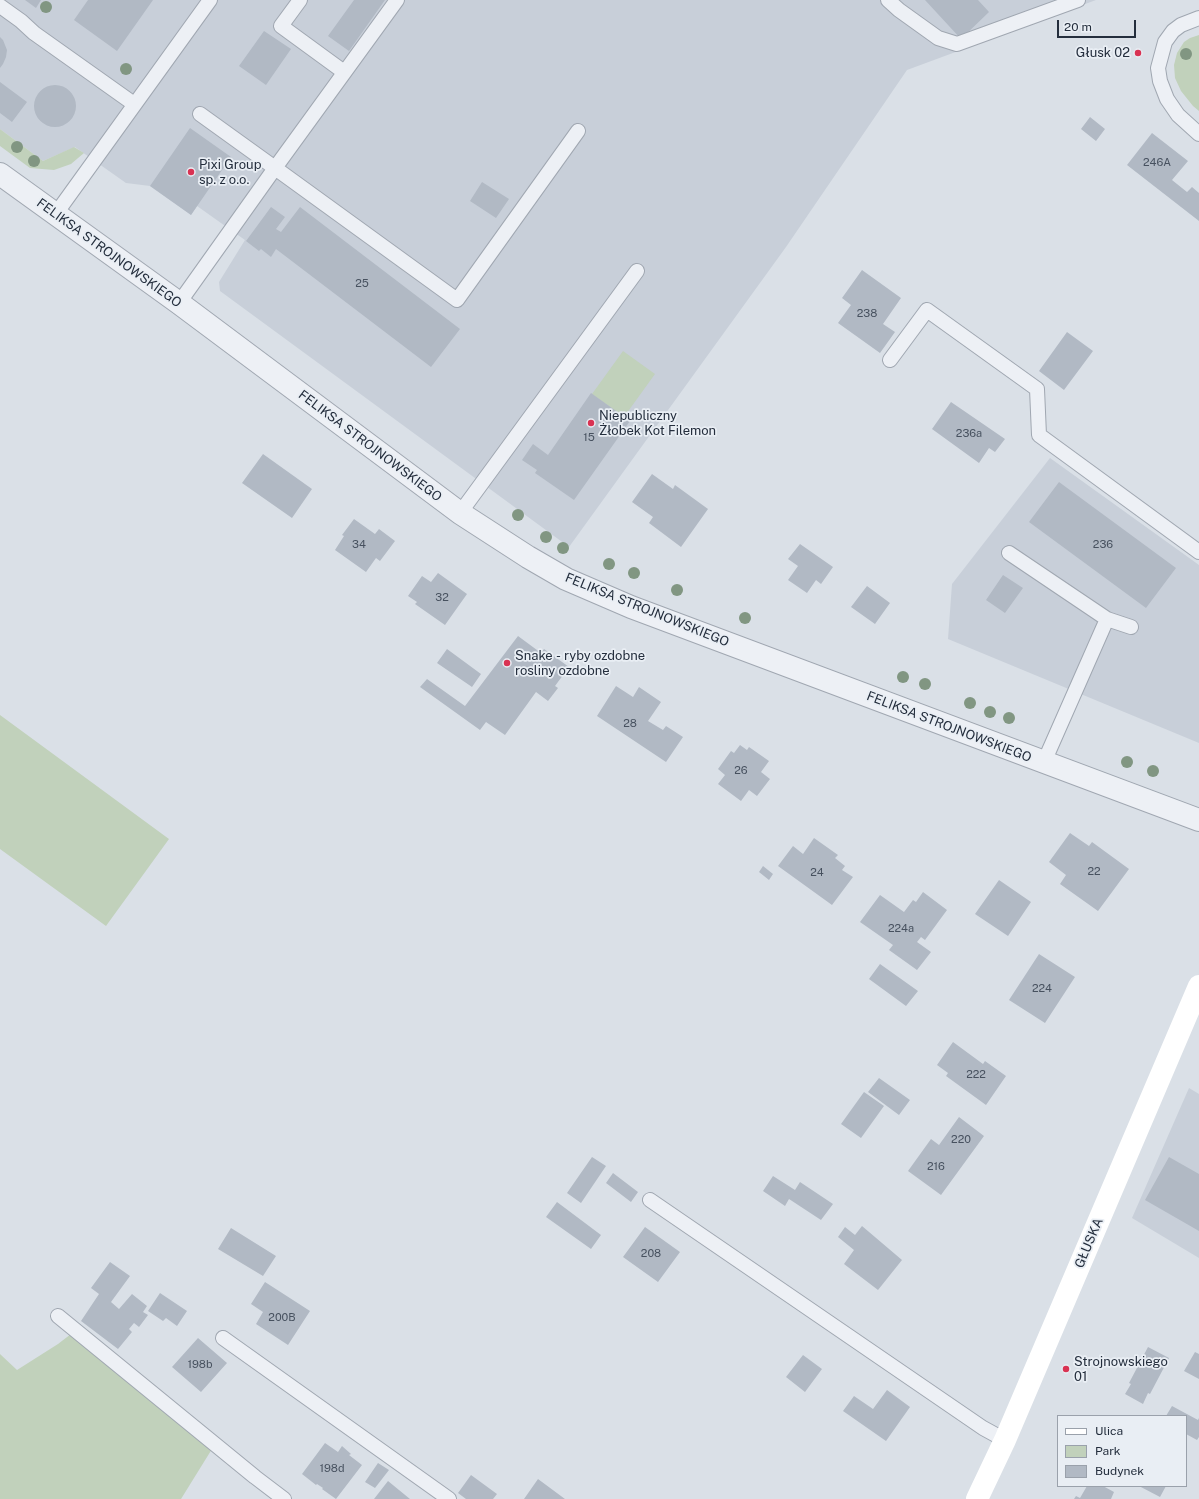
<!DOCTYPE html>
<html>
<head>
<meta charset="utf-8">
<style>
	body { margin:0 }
	#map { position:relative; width:1199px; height:1499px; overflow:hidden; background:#dae0e7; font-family:"Public Sans",sans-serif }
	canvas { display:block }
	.legend { position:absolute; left:1057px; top:1415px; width:130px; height:72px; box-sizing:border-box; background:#e9eef4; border:1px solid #9aa1ab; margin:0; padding:5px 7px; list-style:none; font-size:12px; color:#242e3d }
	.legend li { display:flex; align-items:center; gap:8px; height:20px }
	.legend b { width:20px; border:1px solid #9aa1ab }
	.scale { position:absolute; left:1057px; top:20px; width:79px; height:18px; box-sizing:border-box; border:2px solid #242e3d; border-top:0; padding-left:5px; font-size:12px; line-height:14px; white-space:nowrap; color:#242e3d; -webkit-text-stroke:3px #e9eef4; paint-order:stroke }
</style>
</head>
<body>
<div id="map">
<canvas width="1199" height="1499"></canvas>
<ul class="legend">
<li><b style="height:5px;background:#fff"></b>Ulica</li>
<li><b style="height:11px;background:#c1d1bb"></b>Park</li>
<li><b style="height:11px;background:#b1b9c4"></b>Budynek</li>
</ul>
<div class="scale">20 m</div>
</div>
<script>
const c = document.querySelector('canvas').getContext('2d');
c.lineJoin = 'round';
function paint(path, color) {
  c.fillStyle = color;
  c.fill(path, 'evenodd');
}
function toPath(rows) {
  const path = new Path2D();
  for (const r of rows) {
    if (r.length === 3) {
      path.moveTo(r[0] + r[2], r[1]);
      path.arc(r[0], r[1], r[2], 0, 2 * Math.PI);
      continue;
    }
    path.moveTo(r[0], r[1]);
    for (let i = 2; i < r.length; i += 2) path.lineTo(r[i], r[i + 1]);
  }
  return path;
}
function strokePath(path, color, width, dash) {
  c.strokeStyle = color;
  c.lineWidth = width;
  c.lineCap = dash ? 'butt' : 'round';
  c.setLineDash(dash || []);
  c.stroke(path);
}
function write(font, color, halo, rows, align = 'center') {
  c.font = font + ' "Public Sans",sans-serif';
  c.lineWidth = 3.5;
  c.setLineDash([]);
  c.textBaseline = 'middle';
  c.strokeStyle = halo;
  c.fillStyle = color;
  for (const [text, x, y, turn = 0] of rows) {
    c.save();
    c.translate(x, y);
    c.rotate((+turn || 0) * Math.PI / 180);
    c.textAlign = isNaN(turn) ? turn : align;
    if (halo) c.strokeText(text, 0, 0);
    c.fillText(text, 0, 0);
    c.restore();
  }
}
paint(toPath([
	[0,0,1096,0,907,70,786,247,569,547,220,291,219,282,245,240,197,206,191,215,150,186,126,183,75,147,43,161,0,129],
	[1050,458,1199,565,1199,743,948,639,952,584],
	[1189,1088,1199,1094,1199,1258,1132,1218]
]), '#c8cfd9');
paint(toPath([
	[1199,35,1199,111,1193,106,1181,91,1175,78,1174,65,1177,53,1184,42,1190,38],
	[0,129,43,161,74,147,84,153,71,164,54,170,30,168,0,146],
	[623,351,655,374,624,417,592,394],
	[0,715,169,839,106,926,0,849],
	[71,1334,212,1449,181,1499,0,1499,0,1354,17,1370,58,1344]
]), '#c1d1bb');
paint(toPath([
	[25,0,41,0,36,8],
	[88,0,153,0,117,51,74,20],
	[354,0,385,0,349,51,328,36],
	[925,0,978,0,989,12,961,39],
	[264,31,291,49,266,85,239,66],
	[0,37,3,40,7,50,6,57,3,64,0,68],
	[0,82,27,102,12,122,0,113],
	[55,106,21],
	[1090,117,1105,129,1096,141,1081,129],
	[190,128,231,157,191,215,150,186],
	[1152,133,1188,161,1172,180,1187,192,1192,187,1199,193,1199,221,1127,165],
	[482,182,509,199,496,218,470,201],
	[271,207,285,217,276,229,281,232,300,207,460,329,431,367,276,249,271,257,261,249,259,251,246,241],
	[862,270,901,298,883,324,895,332,880,353,838,323,851,305,842,298],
	[1067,332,1093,351,1064,390,1039,371],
	[591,393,630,421,574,500,535,473,537,470,522,460,533,444,548,455],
	[951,402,1005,439,995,452,989,448,979,463,932,429],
	[263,454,312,489,292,518,242,483],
	[652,474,673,489,675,485,708,509,681,547,649,523,653,517,632,502],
	[1059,482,1176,568,1146,608,1029,522],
	[354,519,375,534,379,529,395,541,380,561,376,558,366,572,335,550,344,536,342,535],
	[800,544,833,567,821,584,816,580,807,593,788,580,798,566,788,559],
	[438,573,467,594,445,625,415,604,417,602,408,596,422,576,431,582],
	[1003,575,1023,588,1005,613,986,600],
	[867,586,890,603,875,624,851,607],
	[518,636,541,653,544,649,569,667,555,686,558,688,548,701,536,692,505,735,486,722,480,730,420,687,427,679,465,706],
	[447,649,481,674,472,687,437,663],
	[616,686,633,697,639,687,661,702,648,721,663,730,666,726,683,737,666,762,597,716],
	[740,745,747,750,749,747,769,761,761,772,770,779,757,796,749,790,741,801,718,784,725,775,718,769,731,751,734,753],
	[1070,833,1089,846,1092,842,1129,869,1098,911,1060,884,1066,875,1049,862],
	[814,838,838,855,835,858,845,866,842,870,853,877,832,905,778,866,793,846,803,854],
	[763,866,773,874,769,880,759,872],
	[999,880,1031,902,1008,936,975,914],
	[923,892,947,910,925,940,921,937,917,942,931,952,917,970,889,950,893,945,860,922,880,895,904,912,913,900,916,902],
	[1039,954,1075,977,1045,1023,1009,1000],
	[880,964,918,991,906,1006,869,979],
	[953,1042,983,1064,985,1061,1006,1076,986,1105,946,1076,948,1073,937,1065],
	[879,1078,910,1100,899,1115,868,1092],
	[864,1092,884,1106,861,1138,841,1124],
	[959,1117,984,1136,941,1195,908,1171,931,1139,939,1145],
	[592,1157,606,1166,581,1203,567,1193],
	[1169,1157,1199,1174,1199,1231,1145,1200],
	[613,1173,638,1192,631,1202,606,1183],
	[773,1176,795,1190,800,1182,833,1204,821,1220,789,1199,785,1206,763,1191],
	[557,1202,601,1235,591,1249,546,1217],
	[862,1226,902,1260,878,1290,844,1264,854,1250,838,1237,845,1227,855,1235],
	[645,1227,680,1252,658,1282,623,1257],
	[231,1228,276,1256,263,1276,218,1249],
	[110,1262,130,1276,111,1302,119,1309,132,1294,147,1306,143,1312,148,1315,139,1327,134,1323,129,1329,132,1332,118,1349,81,1321,99,1294,91,1288],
	[265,1282,310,1311,288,1345,256,1324,263,1312,251,1304],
	[160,1293,187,1311,177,1326,166,1318,163,1321,148,1311],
	[198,1338,227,1363,201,1392,172,1367],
	[1148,1347,1169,1358,1150,1394,1148,1393,1143,1404,1125,1394,1131,1384,1129,1383],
	[1195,1352,1199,1354,1199,1379,1184,1371],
	[803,1355,822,1369,805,1392,786,1377],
	[887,1390,910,1407,886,1441,843,1411,854,1396,873,1409],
	[1172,1406,1198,1420,1199,1418,1199,1437,1197,1440,1186,1434,1186,1416,1166,1416],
	[325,1443,338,1452,342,1446,351,1454,349,1455,362,1465,336,1499,322,1489,323,1488,317,1484,316,1485,302,1474],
	[378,1463,389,1470,375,1488,365,1482],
	[471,1475,497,1494,493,1499,466,1499,458,1493],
	[538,1479,565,1499,524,1499],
	[388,1481,410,1499,374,1499],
	[1087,1486,1103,1486,1114,1492,1111,1499,1074,1499,1076,1496,1080,1498],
	[1139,1486,1166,1486,1160,1497]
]), '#b1b9c4');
const lane = toPath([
	[300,0,281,26,344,72],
	[888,0,899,10,938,38,957,44,1078,0],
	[0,6,21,21,34,33,134,104],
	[1199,18,1181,25,1173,31,1165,42,1158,68,1160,81,1167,99,1178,115,1199,134],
	[200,114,275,168,397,0],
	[55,215,210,0],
	[179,303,275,168,457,300,578,131],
	[890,360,927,310,1037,389,1039,435,1199,552],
	[460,513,637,271],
	[1009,553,1107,619,1044,762],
	[1107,619,1131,627],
	[650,1200,983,1428,1005,1440],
	[58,1316,255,1477,284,1499],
	[223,1338,449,1499]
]);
const street = toPath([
	[0,174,179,303,460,513,528,557,566,579,631,607,1199,820]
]);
strokePath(lane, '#a0a7b1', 16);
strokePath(street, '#a0a7b1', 24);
strokePath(lane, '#edf0f5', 14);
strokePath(street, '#edf0f5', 22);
strokePath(toPath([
	[977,1499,1005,1440,1199,986]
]), '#fff', 22);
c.fillStyle = '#819682';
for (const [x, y] of [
	[46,7],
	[1186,54],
	[126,69],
	[17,147],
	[34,161],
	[518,515],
	[546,537],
	[563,548],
	[609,564],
	[634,573],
	[677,590],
	[745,618],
	[903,677],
	[925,684],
	[970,703],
	[990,712],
	[1009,718],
	[1127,762],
	[1153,771]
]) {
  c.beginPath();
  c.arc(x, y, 6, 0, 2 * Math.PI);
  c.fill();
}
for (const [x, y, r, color] of [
	[1138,53,4,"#d93252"],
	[191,172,4,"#d93252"],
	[591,423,4,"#d93252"],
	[507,663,4,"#d93252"],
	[1066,1369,4,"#d93252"]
]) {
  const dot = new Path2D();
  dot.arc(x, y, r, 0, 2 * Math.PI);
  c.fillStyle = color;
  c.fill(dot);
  strokePath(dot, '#e9eef4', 1.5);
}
write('11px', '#47515f', null, [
	["246A",1157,163],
	["25",362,284],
	["238",867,314],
	["236a",969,434],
	["15",589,438],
	["34",359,545],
	["236",1103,545],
	["32",442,598],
	["28",630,724],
	["26",741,771],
	["22",1094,872],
	["24",817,873],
	["224a",901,929],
	["224",1042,989],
	["222",976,1075],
	["220",961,1140],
	["216",936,1167],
	["208",651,1254],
	["200B",282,1318],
	["198b",200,1365],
	["198d",332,1469]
]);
write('13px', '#242e3d', '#e9eef4', [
	["Głusk 02",1130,53,"right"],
	["Pixi Group",199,165],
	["sp. z o.o.",199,180],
	["Niepubliczny",599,416],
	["Żłobek Kot Filemon",599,431],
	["Snake - ryby ozdobne",515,656],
	["rosliny ozdobne",515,671],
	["Strojnowskiego",1074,1362],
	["01",1074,1377]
], 'left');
write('13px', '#242e3d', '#e9eef4', [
	["FELIKSA STROJNOWSKIEGO",109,253,36],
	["FELIKSA STROJNOWSKIEGO",370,446,37],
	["FELIKSA STROJNOWSKIEGO",647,610,22],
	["FELIKSA STROJNOWSKIEGO",949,727,21],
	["GŁUSKA",1089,1243,-67]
]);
</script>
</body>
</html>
